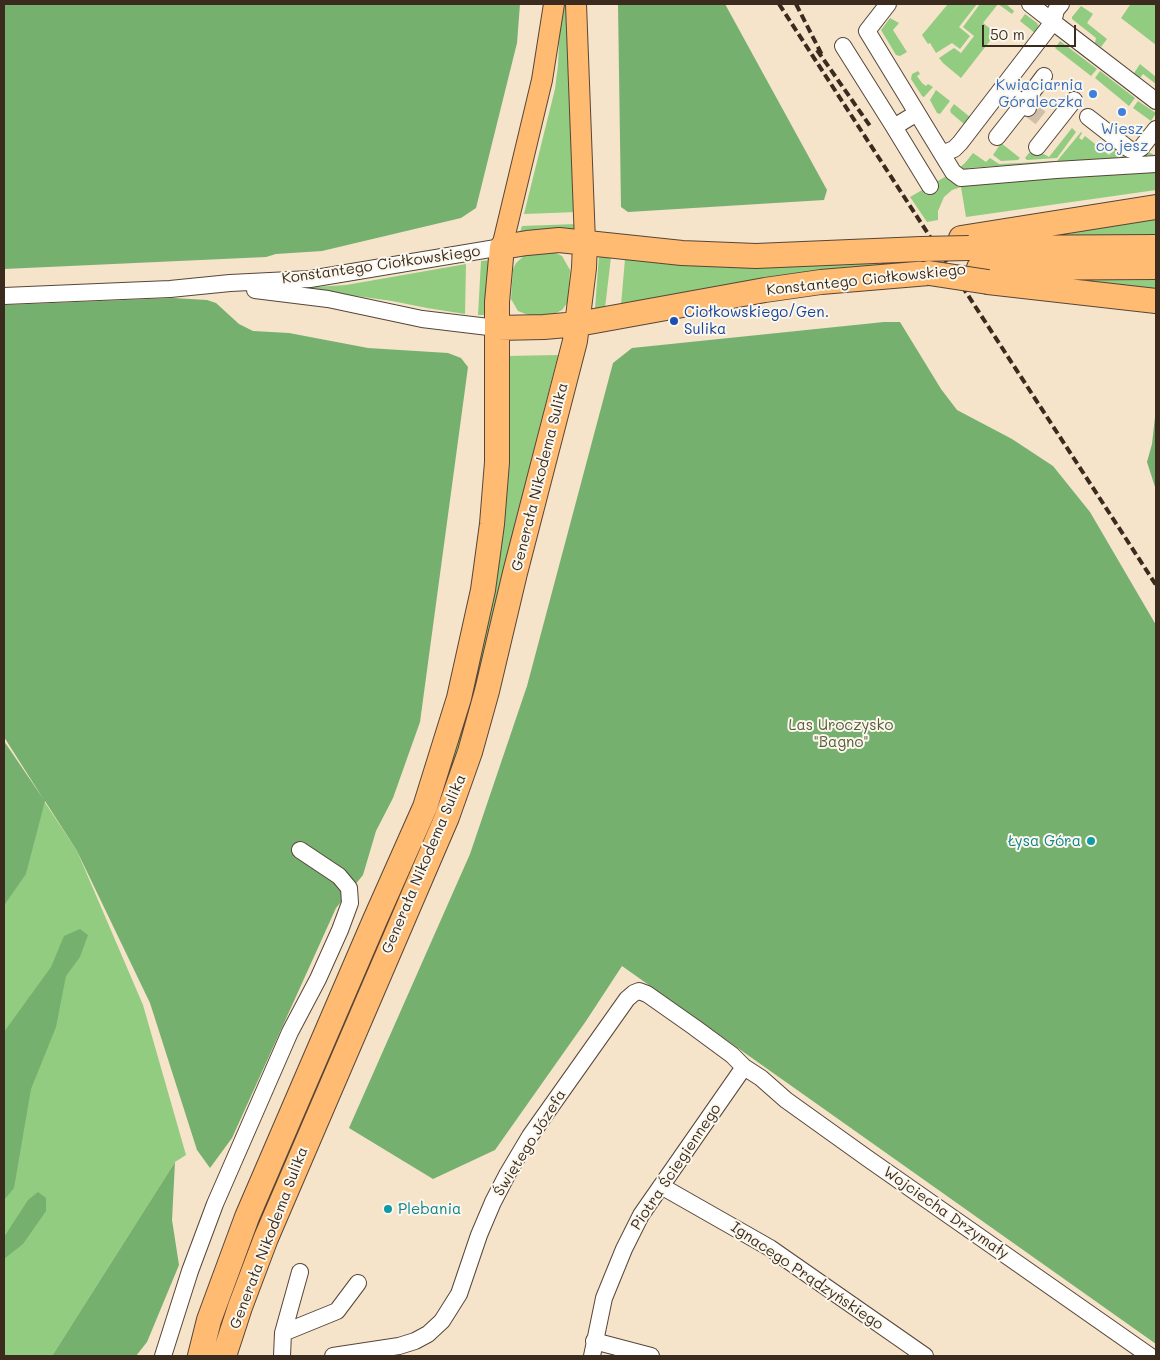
<!DOCTYPE html>
<html>
<head>
<meta charset="utf-8">
<style>
	body { margin:0 }
	#map { position:relative; width:1160px; height:1360px; overflow:hidden; background:#f5e3ca; font-family:Mali,sans-serif }
	canvas { display:block }
	.frame { position:absolute; inset:0; border:5px solid #3b2a1e; pointer-events:none }
	.scale { position:absolute; left:982px; top:25px; width:94px; height:22px; box-sizing:border-box; border:2px solid #3b2a1e; border-top:0; padding-left:6px; font-size:15px; line-height:18px; white-space:nowrap; color:#3b2a1e; -webkit-text-stroke:4px #fbf7ec; paint-order:stroke }
</style>
</head>
<body>
<div id="map">
<canvas width="1160" height="1360"></canvas>
<div class="frame"></div>
<div class="scale">50 m</div>
</div>
<script>
const c = document.querySelector('canvas').getContext('2d');
c.lineJoin = 'round';
function paint(path, color) {
  c.fillStyle = color;
  c.fill(path, 'evenodd');
}
function toPath(rows) {
  const path = new Path2D();
  for (const r of rows) {
    path.moveTo(r[0], r[1]);
    for (let i = 2; i < r.length; i += 2) path.lineTo(r[i], r[i + 1]);
  }
  return path;
}
function strokePath(path, color, width, dash) {
  c.strokeStyle = color;
  c.lineWidth = width;
  c.lineCap = dash ? 'butt' : 'round';
  c.setLineDash(dash || []);
  c.stroke(path);
}
function write(font, color, halo, rows, align = 'center') {
  c.font = font + ' Mali,sans-serif';
  c.lineWidth = 4;
  c.setLineDash([]);
  c.textBaseline = 'middle';
  c.strokeStyle = halo;
  c.fillStyle = color;
  for (const [text, x, y, turn = 0] of rows) {
    c.save();
    c.translate(x, y);
    c.rotate((+turn || 0) * Math.PI / 180);
    c.textAlign = isNaN(turn) ? turn : align;
    if (halo) c.strokeText(text, 0, 0);
    c.fillText(text, 0, 0);
    c.restore();
  }
}
paint(toPath([
	[561,4,568,4,577,212,524,214,555,89,558,65],
	[948,4,977,4,959,27,970,36,960,49,952,43,936,53,930,43,928,44,922,35],
	[980,4,1006,4,1014,11,1012,14,998,4,983,23,996,33,961,78,943,63,939,58,954,48,961,53,974,36,963,27],
	[1129,4,1156,4,1156,45,1121,18,1130,5],
	[1081,6,1093,14,1087,23,1107,39,1101,47,1095,43,1096,38,1072,19,1072,17],
	[1025,14,1037,23,1039,27,1035,33,1020,21],
	[890,18,899,23,893,30,907,52,900,56,896,55,881,30],
	[1060,41,1097,69,1091,76,1055,48],
	[1140,64,1156,77,1156,84,1143,74,1140,78,1134,73],
	[918,71,920,74,917,76,922,83,926,86,928,84,933,87,924,97,922,96,911,79,912,74],
	[1100,71,1135,98,1129,106,1095,78],
	[936,90,950,101,940,114,937,113,930,100],
	[1138,101,1156,113,1151,121,1133,108],
	[954,104,970,117,964,124,951,113,950,110],
	[1072,128,1076,132,1057,158,1027,160,1025,158,1033,148,1049,157],
	[1081,132,1082,133,1079,138,1082,140,1085,136,1109,155,1115,148,1147,151,1154,155,1156,153,1156,155,969,168,965,171,958,169,965,163,973,153,986,162,990,158,999,164,1057,161],
	[1001,143,1020,158,1018,160,1001,161,993,155],
	[1156,168,1156,190,966,217,961,187,952,190,944,197,938,211,938,220,927,222,910,197,950,174],
	[1156,214,1156,238,1028,239],
	[577,224,577,231,520,232,522,226],
	[554,252,562,256,570,270,568,302,562,310,552,315,531,316,518,311,511,299,513,269,516,263,526,254],
	[599,255,611,257,605,308,595,309],
	[625,259,712,266,797,267,912,259,914,264,621,305],
	[492,260,489,315,478,315,481,261],
	[466,264,465,314,427,308,392,301,299,288,346,285],
	[1156,274,1156,294,991,275],
	[558,355,503,571,495,624,452,779,230,1306,226,1304,251,1232,445,775,506,356],
	[44,801,77,851,143,1005,186,1155,175,1162,52,1356,4,1356,4,906,26,873]
]), '#92cc80');
paint(toPath([
	[4,4,520,4,517,43,476,208,461,218,322,251,276,254,266,257,4,269],
	[618,4,725,4,827,190,824,200,628,212,621,207],
	[173,298,207,300,216,303,239,324,253,331,289,333,368,348,448,353,461,358,468,367,420,722,393,798,376,831,363,875,336,908,232,1138,210,1168,197,1150,150,1003,77,851,45,801,26,874,4,906,4,741,44,800,4,737,4,305],
	[884,322,900,322,941,389,957,410,1012,439,1053,466,1090,512,1156,625,1156,1344,622,966,586,1021,495,1150,433,1179,349,1128,470,854,527,686,613,363,632,348],
	[1156,408,1156,490,1147,462,1152,444],
	[80,929,88,935,80,957,66,976,56,1027,31,1089,14,1188,4,1200,4,1032,51,967,64,936],
	[175,1162,172,1220,179,1265,147,1342,136,1356,52,1356],
	[38,1192,46,1198,46,1211,23,1244,4,1259,4,1237,28,1200]
]), '#75b06e');
strokePath(toPath([
	[1028,108,1047,123]
]), '#d0bea8', 16, [16, 8]);
const minor = toPath([
	[888,4,867,31,953,172,961,178,1056,170,1156,164],
	[1061,4,1056,10,1053,22,1156,101],
	[843,46,894,127,917,113],
	[1003,87,1023,104,1044,76],
	[1088,117,1129,149,1136,151,1141,148,1156,129],
	[894,127,930,186],
	[997,137,1023,104,1028,108],
	[1037,147,1074,100],
	[942,154,954,149,960,143,1053,22,1030,4],
	[255,290,328,299,422,319,497,328],
	[4,296,170,289,230,283,310,279,502,247],
	[661,1186,770,1248,925,1356],
	[283,1333,337,1311,358,1283],
	[594,1341,651,1356],
	[163,1356,190,1271,215,1204,290,1032,318,979,340,930,350,903,349,888,339,876,300,850],
	[282,1356,283,1333,300,1272],
	[333,1356,399,1346,415,1341,428,1334,442,1321,459,1294,479,1235,493,1202,508,1173,530,1136,627,999,634,993,639,991,647,994,694,1027,732,1055,744,1067,761,1078,786,1100,867,1158,1150,1356],
	[592,1356,604,1298,624,1249,641,1215,744,1067]
]);
const major = toPath([
	[576,4,585,242],
	[502,247,542,80,554,4]
]);
const highway = toPath([
	[961,238,1156,207],
	[976,248,1156,247],
	[979,268,1156,267],
	[988,282,1156,301],
	[497,328,544,327,578,324,765,290,821,282,929,273],
	[200,1356,209,1320,247,1217,374,922,425,807,459,698,483,590,492,524,497,462,497,302,502,247,527,243,559,240,682,253,756,256,921,249],
	[224,1356,240,1307,266,1238,447,817,470,752,487,691,515,573,575,341,584,268,585,242]
]);
strokePath(minor, '#574638', 18);
strokePath(major, '#574638', 22);
strokePath(highway, '#574638', 26);
strokePath(minor, '#fff', 16);
strokePath(major, '#febb71', 20);
strokePath(highway, '#febb71', 24);
strokePath(toPath([
	[779,4,1156,585],
	[796,4,822,55],
	[817,50,870,126]
]), '#3b2a1e', 4, [8, 4]);
const highwayBridge = toPath([
	[921,249,969,248],
	[929,273,988,282]
]);
strokePath(highwayBridge, '#574638', 26, []);
strokePath(highwayBridge, '#febb71', 24);
for (const [x, y, r, color] of [
	[1093,94,5,"#3f7fe0"],
	[1122,112,5,"#3f7fe0"],
	[674,321,5,"#1a4fb4"],
	[1091,841,5,"#0f9aa8"],
	[388,1209,5,"#0f9aa8"]
]) {
  const dot = new Path2D();
  dot.arc(x, y, r, 0, 2 * Math.PI);
  c.fillStyle = color;
  c.fill(dot);
  strokePath(dot, '#fbf7ec', 2);
}
write('15px', '#366cbe', '#fbf7ec', [
	["Kwiaciarnia",1083,85],
	["Góraleczka",1083,102],
	["Wiesz",1122,129,"center"],
	["co jesz",1122,146,"center"]
], 'right');
write('15px', '#3b2a1e', '#fbf7ec', [
	["Konstantego Ciołkowskiego",381,265,-8],
	["Konstantego Ciołkowskiego",866,280,-6],
	["Generała Nikodema Sulika",540,477,-76],
	["Generała Nikodema Sulika",424,864,-67],
	["Świętego Józefa",530,1143,-58],
	["Piotra Ściegiennego",676,1167,-56],
	["Wojciecha Drzymały",946,1213,35],
	["Generała Nikodema Sulika",269,1238,-69],
	["Ignacego Prądzyńskiego",807,1276,34]
]);
write('15px', '#164399', '#fbf7ec', [
	["Ciołkowskiego/Gen.",684,312],
	["Sulika",684,329]
], 'left');
write('15px', '#555b3b', '#fbf7ec', [
	["Las Uroczysko",841,725],
	["\"Bagno\"",841,742]
]);
write('15px', '#0d838f', '#fbf7ec', [
	["Łysa Góra",1081,841],
	["Plebania",398,1209,"left"]
], 'right');
</script>
</body>
</html>
